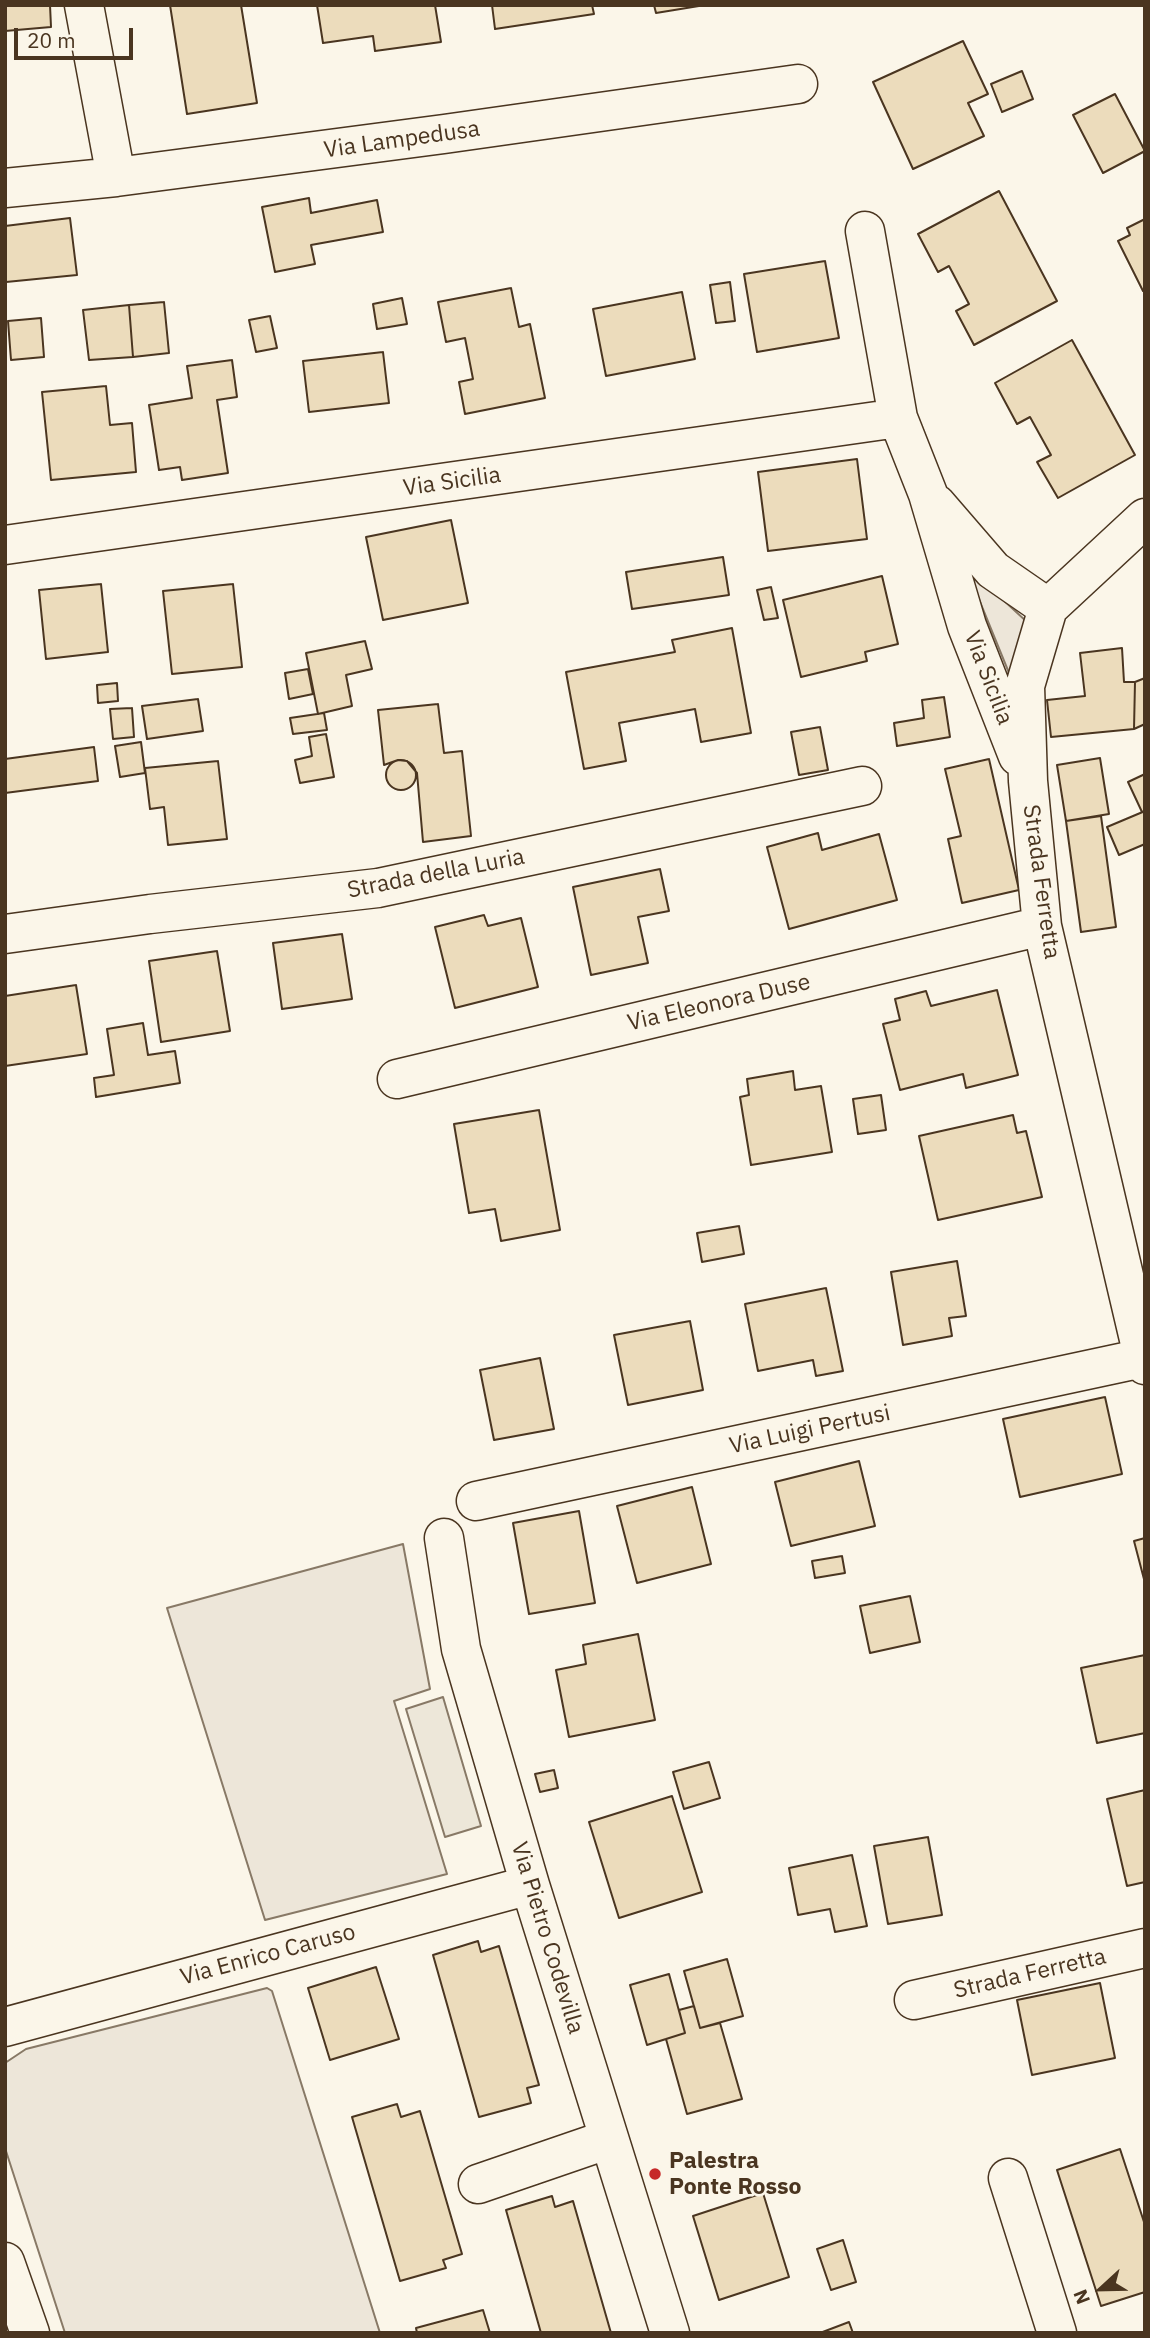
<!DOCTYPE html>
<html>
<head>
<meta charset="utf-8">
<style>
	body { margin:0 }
	#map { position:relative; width:1150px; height:2338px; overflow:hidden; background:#fbf6e9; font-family:"IBM Plex Sans",sans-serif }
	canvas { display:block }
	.frame { position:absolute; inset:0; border:7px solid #4a3520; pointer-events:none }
	.north { position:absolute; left:1066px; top:2254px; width:70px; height:70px; -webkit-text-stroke:5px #fbf6e9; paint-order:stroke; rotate:248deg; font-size:19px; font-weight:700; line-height:28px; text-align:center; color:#4a3520 }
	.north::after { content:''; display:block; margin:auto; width:24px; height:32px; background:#4a3520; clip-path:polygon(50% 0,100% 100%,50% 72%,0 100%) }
	.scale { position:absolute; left:14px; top:28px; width:119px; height:32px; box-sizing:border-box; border:4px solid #4a3520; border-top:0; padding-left:9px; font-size:21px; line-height:24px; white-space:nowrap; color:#4a3520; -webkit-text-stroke:5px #fbf6e9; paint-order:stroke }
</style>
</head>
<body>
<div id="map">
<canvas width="1150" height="2338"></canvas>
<div class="frame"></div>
<div class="north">N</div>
<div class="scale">20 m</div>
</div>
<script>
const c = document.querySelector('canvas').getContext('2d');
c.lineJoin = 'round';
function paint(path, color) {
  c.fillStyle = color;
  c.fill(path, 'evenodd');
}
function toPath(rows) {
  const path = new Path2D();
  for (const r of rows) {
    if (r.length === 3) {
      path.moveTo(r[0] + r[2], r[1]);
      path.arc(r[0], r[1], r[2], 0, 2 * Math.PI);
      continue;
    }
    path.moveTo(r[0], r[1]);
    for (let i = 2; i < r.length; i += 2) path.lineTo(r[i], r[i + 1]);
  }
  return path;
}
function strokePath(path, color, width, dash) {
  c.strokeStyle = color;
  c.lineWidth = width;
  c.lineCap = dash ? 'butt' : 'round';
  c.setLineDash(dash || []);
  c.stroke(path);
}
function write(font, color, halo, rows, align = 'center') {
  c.font = font + ' "IBM Plex Sans",sans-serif';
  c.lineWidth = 5;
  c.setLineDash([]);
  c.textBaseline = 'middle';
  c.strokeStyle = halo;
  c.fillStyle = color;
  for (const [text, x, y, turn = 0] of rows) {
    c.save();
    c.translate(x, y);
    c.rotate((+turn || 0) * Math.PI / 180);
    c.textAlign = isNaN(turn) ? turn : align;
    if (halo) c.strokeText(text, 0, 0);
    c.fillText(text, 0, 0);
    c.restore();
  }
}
const green = toPath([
	[958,548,987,585,1027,622,1009,673,958,548],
	[403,1544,430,1689,394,1701,447,1874,265,1920,167,1608,403,1544],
	[267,1988,272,1991,380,2333,65,2333,5,2148,5,2063,26,2049,267,1988]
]);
paint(green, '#ede6d9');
strokePath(green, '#887966', 2);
const parking = toPath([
	[443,1697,481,1826,445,1837,406,1709,443,1697]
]);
paint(parking, '#ede7d9');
strokePath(parking, '#887966', 2);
const building = toPath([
	[5,5,50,5,51,27,5,31,5,5],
	[170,5,241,5,257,103,187,114,170,5],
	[317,5,435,5,441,42,375,51,373,36,323,43,317,5],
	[492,5,592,5,594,14,495,29,492,5],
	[654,5,705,5,656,13,654,5],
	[963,41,988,94,968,103,984,136,913,169,873,82,963,41],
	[1022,71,1033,99,1002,112,991,84,1022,71],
	[1115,94,1145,151,1103,173,1073,115,1115,94],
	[999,191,1057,301,974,345,956,311,969,304,949,266,938,272,918,234,999,191],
	[309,198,311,213,377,200,383,232,311,245,315,264,275,272,262,207,309,198],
	[70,218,77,275,6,282,5,226,70,218],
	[1145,219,1145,290,1143,291,1118,241,1130,235,1127,228,1145,219],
	[825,261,839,338,757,352,744,274,825,261],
	[730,282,735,321,716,323,710,285,730,282],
	[511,288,519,327,530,324,545,398,465,414,459,382,473,379,465,338,446,342,438,302,511,288],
	[682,292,695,359,606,376,593,309,682,292],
	[402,298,407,324,377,329,373,304,402,298],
	[164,302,169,353,133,357,129,305,164,302],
	[129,305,133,357,89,360,83,310,129,305],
	[270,316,277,348,256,352,249,320,270,316],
	[41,318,44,357,11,360,8,321,41,318],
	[1072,340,1135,455,1058,498,1037,462,1051,455,1030,417,1017,424,995,383,1072,340],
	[383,352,389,403,309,412,303,361,383,352],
	[232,360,237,397,217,400,228,473,182,480,180,467,159,470,149,405,192,398,187,366,232,360],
	[106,386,110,425,132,423,136,472,51,480,42,392,106,386],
	[857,459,867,539,768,551,758,472,857,459],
	[451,520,468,603,383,620,366,537,451,520],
	[723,557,729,595,632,609,626,572,723,557],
	[882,576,898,644,865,652,867,661,801,677,783,600,882,576],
	[101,584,108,652,46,659,39,590,101,584],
	[233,584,242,667,172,674,163,591,233,584],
	[771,587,778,618,764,620,757,590,771,587],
	[732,628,751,733,701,742,695,709,619,723,626,761,584,769,566,672,675,652,672,640,732,628],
	[365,641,372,669,346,675,352,706,318,714,306,653,365,641],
	[1122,648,1124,682,1135,682,1134,729,1051,737,1047,700,1085,696,1080,653,1122,648],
	[308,669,313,694,289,699,285,673,308,669],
	[1145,678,1145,724,1134,729,1135,682,1145,678],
	[117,683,118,701,98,703,97,685,117,683],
	[944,697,950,737,897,746,894,723,924,718,922,700,944,697],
	[198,699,203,731,147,739,142,706,198,699],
	[438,704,444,753,462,751,471,836,423,842,417,773,407,761,398,760,384,765,378,710,438,704],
	[132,708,134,737,113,739,110,709,132,708],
	[324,713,327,730,293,734,290,718,324,713],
	[820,727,828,770,799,775,791,732,820,727],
	[326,734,334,777,300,783,295,760,312,756,309,737,326,734],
	[141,742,145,773,120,777,115,746,141,742],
	[94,747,98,781,5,793,5,759,94,747],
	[1100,758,1109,814,1066,821,1057,765,1100,758],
	[989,759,1019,890,962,903,948,839,961,836,945,769,989,759],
	[401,775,15],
	[218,761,227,839,168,845,164,807,150,809,145,768,218,761],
	[1145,774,1145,811,1142,812,1128,782,1145,774],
	[1145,811,1145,844,1119,855,1107,827,1145,811],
	[1101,816,1116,927,1081,932,1066,821,1101,816],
	[818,833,822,850,879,834,897,900,789,929,767,847,818,833],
	[660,869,669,911,638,917,648,963,591,975,573,887,660,869],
	[484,915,488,926,521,918,538,987,455,1008,435,927,484,915],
	[342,934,352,999,282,1009,273,943,342,934],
	[217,951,230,1031,161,1042,149,961,217,951],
	[76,985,87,1054,5,1066,5,996,76,985],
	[997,990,1018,1075,966,1088,963,1074,900,1090,883,1024,900,1020,895,999,926,991,931,1006,997,990],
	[143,1023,148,1055,175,1051,180,1083,96,1097,94,1078,114,1075,107,1029,143,1023],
	[793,1071,795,1090,821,1086,832,1152,751,1165,740,1097,749,1095,747,1079,793,1071],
	[881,1095,886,1130,858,1134,853,1099,881,1095],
	[539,1110,560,1230,501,1241,495,1209,469,1213,454,1124,539,1110],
	[1013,1115,1017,1133,1026,1131,1042,1197,938,1220,919,1136,1013,1115],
	[739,1226,744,1254,702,1262,697,1233,739,1226],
	[957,1261,966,1316,949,1318,952,1336,903,1345,891,1272,957,1261],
	[826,1288,843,1371,816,1376,813,1360,758,1371,745,1304,826,1288],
	[690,1321,703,1390,628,1405,614,1335,690,1321],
	[540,1358,554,1429,494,1440,480,1370,540,1358],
	[1105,1397,1122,1474,1020,1497,1003,1419,1105,1397],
	[859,1461,875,1526,791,1546,775,1482,859,1461],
	[692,1487,711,1564,637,1583,617,1506,692,1487],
	[579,1511,595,1603,529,1614,513,1523,579,1511],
	[1145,1538,1145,1583,1134,1541,1145,1538],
	[842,1556,845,1573,815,1578,812,1561,842,1556],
	[910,1596,920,1642,870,1653,860,1606,910,1596],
	[638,1634,655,1720,569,1737,556,1670,586,1664,583,1645,638,1634],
	[1145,1655,1145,1733,1097,1743,1081,1668,1145,1655],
	[709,1762,720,1798,684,1809,673,1772,709,1762],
	[554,1770,558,1788,540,1792,535,1774,554,1770],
	[1145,1790,1145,1882,1127,1886,1107,1799,1145,1790],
	[672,1796,702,1892,619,1918,589,1822,672,1796],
	[928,1837,942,1915,888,1924,874,1846,928,1837],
	[852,1855,867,1926,835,1932,830,1909,798,1915,789,1868,852,1855],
	[478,1941,481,1952,499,1946,539,2085,527,2088,531,2103,479,2117,433,1955,478,1941],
	[727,1959,743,2016,700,2028,684,1971,727,1959],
	[376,1967,399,2039,330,2060,308,1988,376,1967],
	[669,1974,685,2033,647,2045,630,1985,669,1974],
	[1100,1983,1115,2058,1032,2075,1017,2000,1100,1983],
	[694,2006,700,2028,720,2023,742,2099,687,2114,666,2039,685,2033,679,2010,694,2006],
	[397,2104,401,2117,420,2111,462,2254,443,2260,446,2268,400,2281,352,2117,397,2104],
	[1120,2149,1145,2225,1145,2292,1101,2306,1057,2170,1120,2149],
	[763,2193,789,2277,719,2300,693,2216,763,2193],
	[552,2196,555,2207,573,2201,611,2333,541,2333,506,2210,552,2196],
	[843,2240,856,2282,831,2290,817,2249,843,2240],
	[483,2310,490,2333,417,2333,416,2328,483,2310],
	[849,2322,853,2333,820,2333,849,2322]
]);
paint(building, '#ecdcbc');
strokePath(building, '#4a3520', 2);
const minor = toPath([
	[84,5,116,177],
	[5,188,116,177,444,134,798,84],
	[865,231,898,418,928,494,967,626,1018,756],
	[936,504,993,570,1048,608],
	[1145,518,1048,608,1025,686,1028,781,1042,926,1145,1365],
	[5,545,898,418],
	[5,934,150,914,378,888,862,786],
	[397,1079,1042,926],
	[476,1501,1143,1358],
	[444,1538,461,1649,530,1885,670,2333],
	[914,2000,1145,1948],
	[5,2027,530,1885],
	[1008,2178,1057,2333],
	[478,2184,609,2139],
	[5,2262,30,2333]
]);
strokePath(minor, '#4a3520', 41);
strokePath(minor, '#fbf6e9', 38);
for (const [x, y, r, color] of [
	[655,2174,7,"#c62828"]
]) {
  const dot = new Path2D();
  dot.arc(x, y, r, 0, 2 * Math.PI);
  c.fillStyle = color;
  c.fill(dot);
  strokePath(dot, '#fbf6e9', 2.5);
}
write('23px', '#4a3520', '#fbf6e9', [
	["Via Lampedusa",402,140,-8],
	["Via Sicilia",452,482,-8],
	["Via Sicilia",988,678,69],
	["Strada della Luria",436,874,-11],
	["Strada Ferretta",1041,882,82],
	["Via Eleonora Duse",719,1003,-13],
	["Via Luigi Pertusi",810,1430,-12],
	["Via Pietro Codevilla",547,1938,73],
	["Via Enrico Caruso",268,1955,-15],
	["Strada Ferretta",1030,1974,-13]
]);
write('bold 23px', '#4a3520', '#fbf6e9', [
	["Palestra",669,2161],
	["Ponte Rosso",669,2187]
], 'left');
</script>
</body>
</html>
